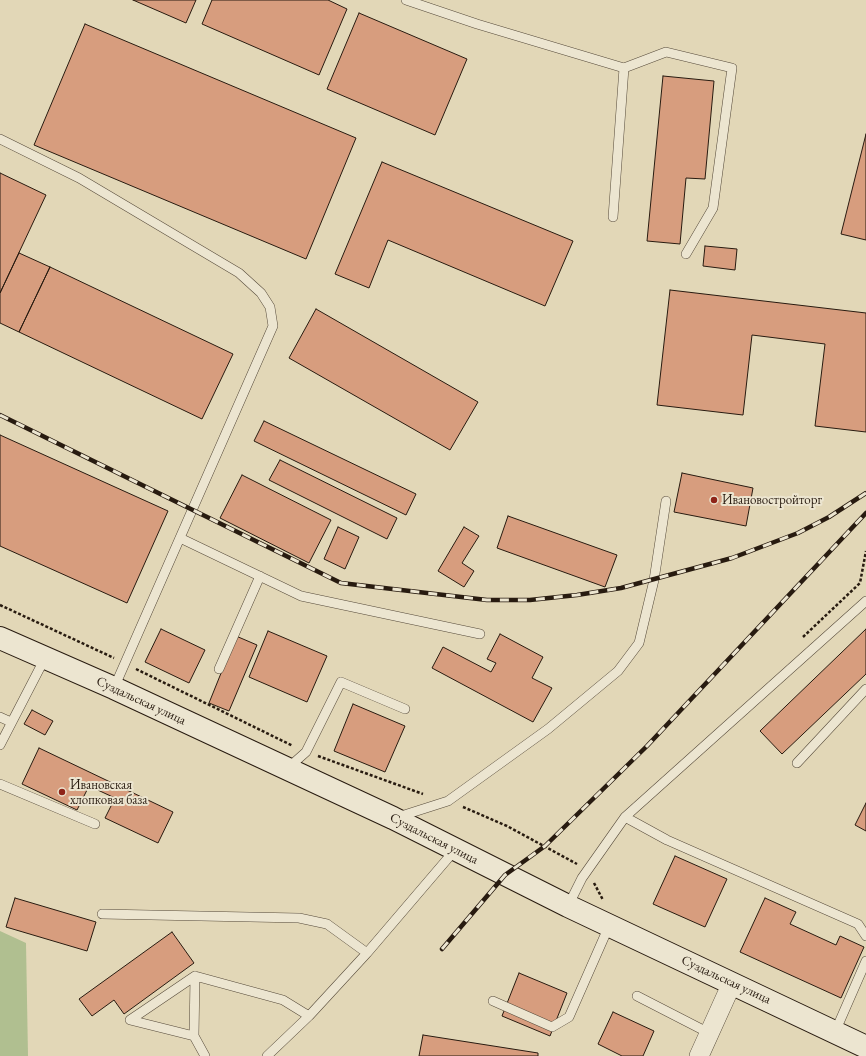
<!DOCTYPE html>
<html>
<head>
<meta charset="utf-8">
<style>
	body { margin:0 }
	canvas { display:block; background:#e2d7b7 }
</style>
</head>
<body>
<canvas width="866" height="1056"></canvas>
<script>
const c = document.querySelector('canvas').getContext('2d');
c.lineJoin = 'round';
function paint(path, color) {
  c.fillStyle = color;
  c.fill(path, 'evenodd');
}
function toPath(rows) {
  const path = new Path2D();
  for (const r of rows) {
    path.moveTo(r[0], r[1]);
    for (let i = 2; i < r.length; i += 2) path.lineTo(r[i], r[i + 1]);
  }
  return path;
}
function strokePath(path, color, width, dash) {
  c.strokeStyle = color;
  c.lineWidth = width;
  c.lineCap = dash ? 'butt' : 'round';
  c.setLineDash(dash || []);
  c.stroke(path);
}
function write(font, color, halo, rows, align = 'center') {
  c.font = font + ' "EB Garamond",serif';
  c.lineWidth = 4;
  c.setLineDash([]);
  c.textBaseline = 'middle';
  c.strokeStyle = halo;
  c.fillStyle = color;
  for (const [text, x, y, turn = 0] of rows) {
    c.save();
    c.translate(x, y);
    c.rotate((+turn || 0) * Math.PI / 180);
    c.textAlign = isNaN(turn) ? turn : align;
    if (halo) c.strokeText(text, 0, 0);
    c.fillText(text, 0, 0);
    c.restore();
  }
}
paint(toPath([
	[0,931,26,943,28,1056,0,1056]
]), '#b0bf90');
const building = toPath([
	[133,0,196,0,186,23,133,0],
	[212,0,328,0,347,9,319,75,202,24,212,0],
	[359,13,467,59,435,135,327,89,359,13],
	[85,24,356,138,306,259,34,145,85,24],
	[663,76,714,81,705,179,686,178,680,244,647,241,663,76],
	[866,134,866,240,841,234,866,134],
	[382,162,573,241,545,306,388,240,369,288,335,274,382,162],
	[0,173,46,195,0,293,0,173],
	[705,246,737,249,735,270,703,266,705,246],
	[19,253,50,267,19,332,0,323,0,293,19,253],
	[50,267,233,354,202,419,19,332,50,267],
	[670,290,866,313,866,432,815,426,825,344,752,335,743,415,657,405,670,290],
	[316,309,478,402,450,450,289,358,316,309],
	[264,421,416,494,406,515,254,441,264,421],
	[0,435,168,511,127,603,0,546,0,435],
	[280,460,397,518,387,539,269,480,280,460],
	[682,473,753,488,746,526,674,512,682,473],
	[242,475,331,520,309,563,220,518,242,475],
	[508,516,617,555,605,587,497,548,508,516],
	[338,527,359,537,345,569,324,559,338,527],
	[464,527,479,536,462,563,474,571,464,587,438,571,464,527],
	[161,629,205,650,189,683,145,662,161,629],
	[866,629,866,674,782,754,760,731,866,629],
	[268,631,327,656,307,702,249,677,268,631],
	[500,634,543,657,532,678,552,688,533,722,432,668,443,647,491,672,496,663,487,659,500,634],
	[236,636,257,645,229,711,209,703,236,636],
	[353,704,405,726,385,772,334,751,353,704],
	[32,710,53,721,45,735,24,724,32,710],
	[39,748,173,812,158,843,105,818,115,798,89,786,77,810,22,784,39,748],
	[866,803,866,831,855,825,866,803],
	[675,856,727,879,705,927,653,904,675,856],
	[15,898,96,922,87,951,6,927,15,898],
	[765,898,796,912,790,924,836,945,840,936,864,947,841,998,740,952,765,898],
	[172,932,194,963,124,1014,114,1000,92,1016,79,999,172,932],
	[519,973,567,993,550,1036,502,1016,519,973],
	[613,1012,654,1031,643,1056,622,1056,598,1044,613,1012],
	[423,1035,538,1053,538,1056,419,1056,423,1035]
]);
paint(building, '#d79d7e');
strokePath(building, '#281b10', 1);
const service = toPath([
	[406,0,477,24,624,68,613,217],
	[624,68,666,52,732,68,713,208,686,254],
	[0,139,79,178,239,273,261,293,270,307,273,326,114,688],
	[180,538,301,596,480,634],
	[219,669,260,576],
	[0,717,11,722],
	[0,745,45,658],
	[797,763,866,689],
	[288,768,306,752,341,682,405,709],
	[0,784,95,824],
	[398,817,448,801,548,729,618,671,639,643,654,580,666,501],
	[625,817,866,601],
	[568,906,582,878,625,817,667,840,858,924,866,936],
	[102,914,299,918,327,924,367,953],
	[637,996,709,1033],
	[493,1001,552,1027,569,1017,609,926],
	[835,1032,866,961],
	[194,1036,195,976],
	[205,1056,194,1036,130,1020,195,976,283,1000,309,1016],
	[267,1056,309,1016,367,953,455,850]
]);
const minor = toPath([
	[699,1056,732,983]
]);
const secondary = toPath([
	[0,638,114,688,393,818,568,906,866,1047]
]);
strokePath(service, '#564a3a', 10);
strokePath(minor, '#564a3a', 20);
strokePath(secondary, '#281b10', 24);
strokePath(toPath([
	[0,605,114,658],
	[803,637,860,583,866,551],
	[136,669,293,746],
	[318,756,423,794],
	[463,807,507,826,577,864],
	[594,883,603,900]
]), '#281b10', 2.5, [3, 2]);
strokePath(service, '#ece5d0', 9);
strokePath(minor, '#ece5d0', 19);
strokePath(secondary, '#ece5d0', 22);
const rail = toPath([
	[0,415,341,583,487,600,530,600,577,595,621,588,732,558,798,533,829,517,866,493],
	[442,949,505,875,545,846,647,746,866,513]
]);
strokePath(rail, '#281b10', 4.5);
strokePath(rail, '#ece5d0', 3, [9]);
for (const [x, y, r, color] of [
	[714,500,4,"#8f2418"],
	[62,792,4,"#8f2418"]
]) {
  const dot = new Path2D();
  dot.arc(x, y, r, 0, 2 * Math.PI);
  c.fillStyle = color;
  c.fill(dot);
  strokePath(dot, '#ece5d0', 1.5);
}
write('13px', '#281b10', '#ece5d0', [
	["Ивановостройторг",722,500],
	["Ивановская",70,785],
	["хлопковая база",70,800]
], 'left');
write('13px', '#281b10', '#ece5d0', [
	["Суздальская улица",141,701,25],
	["Суздальская улица",434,839,27],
	["Суздальская улица",726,980,25]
]);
</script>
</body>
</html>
